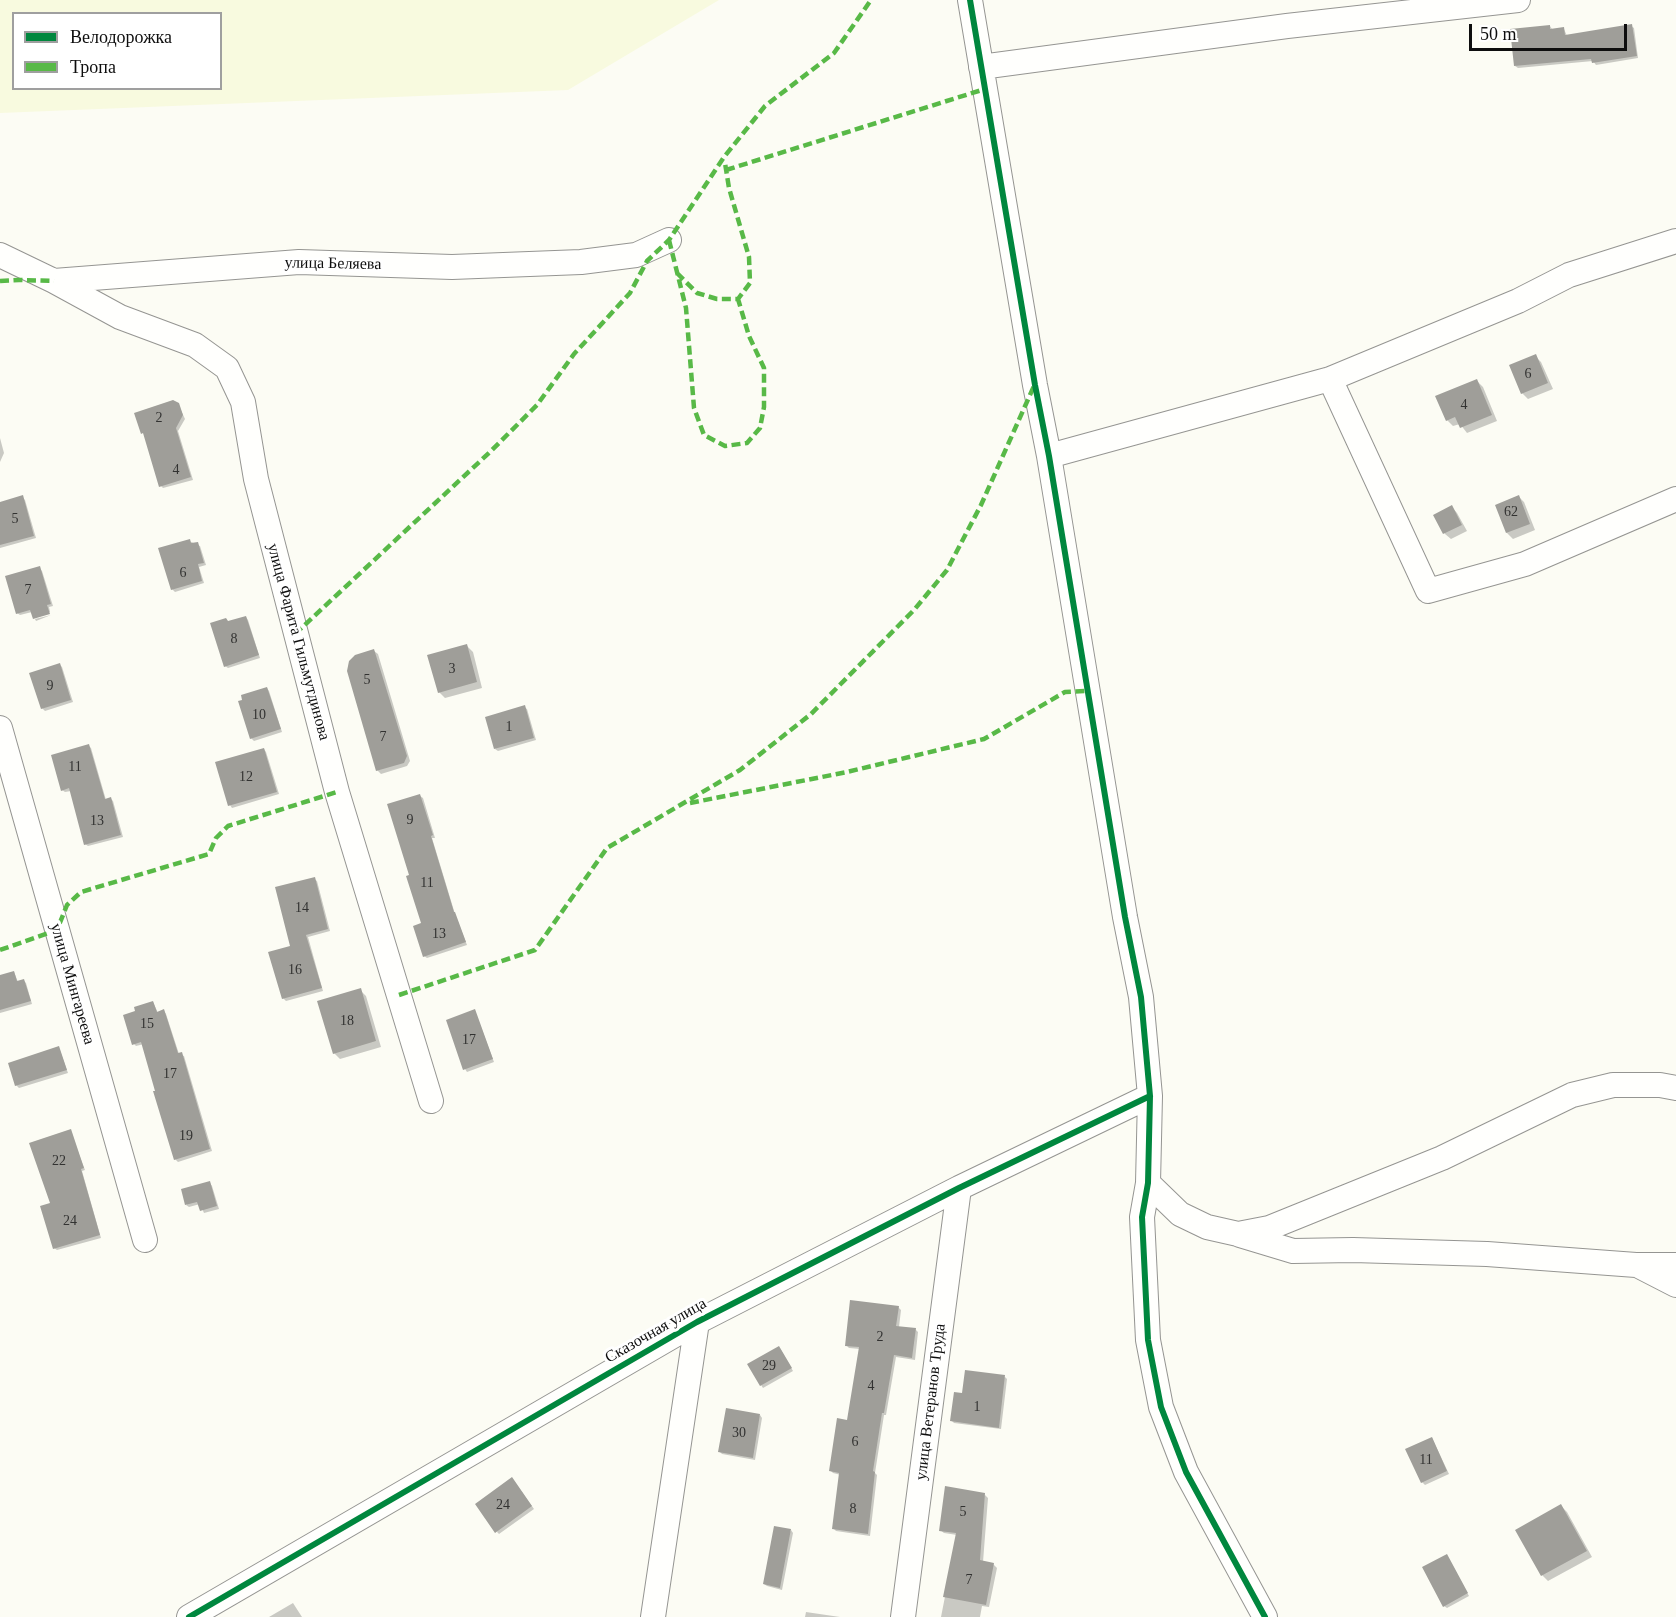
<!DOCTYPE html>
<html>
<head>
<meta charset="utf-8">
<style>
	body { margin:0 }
	#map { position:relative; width:1676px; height:1617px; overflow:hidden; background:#fcfcf4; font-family:Georgia,serif }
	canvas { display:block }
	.legend { position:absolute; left:12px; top:12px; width:210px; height:78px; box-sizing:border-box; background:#fff; border:2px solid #9f9f9f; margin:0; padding:8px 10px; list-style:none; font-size:18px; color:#0e0e0e }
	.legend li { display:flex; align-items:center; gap:12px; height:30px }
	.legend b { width:30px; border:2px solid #9f9f9f }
	.scale { position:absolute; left:1469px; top:24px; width:158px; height:27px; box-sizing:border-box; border:3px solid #0e0e0e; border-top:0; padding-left:8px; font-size:18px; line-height:21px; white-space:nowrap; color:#0e0e0e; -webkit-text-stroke:4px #fff; paint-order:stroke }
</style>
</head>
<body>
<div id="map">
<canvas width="1676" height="1617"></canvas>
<ul class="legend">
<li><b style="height:8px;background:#00873e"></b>Велодорожка</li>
<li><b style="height:8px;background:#58b947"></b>Тропа</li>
</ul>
<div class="scale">50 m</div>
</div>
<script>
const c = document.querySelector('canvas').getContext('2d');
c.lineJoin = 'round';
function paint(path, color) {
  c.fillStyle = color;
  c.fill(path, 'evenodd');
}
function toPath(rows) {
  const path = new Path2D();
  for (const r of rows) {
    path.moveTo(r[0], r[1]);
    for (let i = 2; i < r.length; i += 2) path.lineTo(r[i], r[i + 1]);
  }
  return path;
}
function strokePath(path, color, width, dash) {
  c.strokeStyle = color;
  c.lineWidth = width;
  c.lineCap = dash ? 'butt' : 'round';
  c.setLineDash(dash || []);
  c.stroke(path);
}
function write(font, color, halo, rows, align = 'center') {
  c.font = font + ' Georgia,serif';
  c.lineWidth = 6;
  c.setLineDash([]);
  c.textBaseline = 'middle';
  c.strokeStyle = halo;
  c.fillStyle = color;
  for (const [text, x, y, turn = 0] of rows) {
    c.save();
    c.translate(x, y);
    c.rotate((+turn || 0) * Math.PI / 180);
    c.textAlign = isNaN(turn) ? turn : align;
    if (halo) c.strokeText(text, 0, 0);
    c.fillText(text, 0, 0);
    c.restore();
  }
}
paint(toPath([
	[0,0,719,0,568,90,0,113],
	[14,14,220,14,220,88,14,88]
]), '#f8fadf');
paint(toPath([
	[1550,26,1552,29,1564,29,1567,36,1631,26,1634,28,1638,58,1596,65,1593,61,1518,68,1515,66],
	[1535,356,1541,362,1553,389,1528,399,1522,393],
	[1477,381,1483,387,1497,421,1467,433,1460,424,1453,426,1447,420],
	[178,404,185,419,178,431,193,480,163,488,161,486],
	[0,438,4,453,0,462],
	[1518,496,1524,502,1535,530,1513,539,1507,533,1497,505],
	[22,497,25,500,36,538,0,548,0,503],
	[1452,507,1457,513,1467,531,1451,539,1445,534,1435,516],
	[189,541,200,546,206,565,199,567,204,583,175,592,172,589],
	[39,568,42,571,53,606,49,607,50,612,34,617,32,612,20,615,17,613],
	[51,615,36,621,35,619],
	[246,617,248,620,260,658,228,668,225,666,229,623],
	[467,646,473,652,482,688,445,698,439,692],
	[374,651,378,654,410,761,407,766,381,774,377,770],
	[60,665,62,667,73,702,45,711,42,708],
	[267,688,269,691,282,732,254,741,251,738],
	[524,707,527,709,536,740,498,751,495,749],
	[88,745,91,748,106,800,111,799,113,801,123,837,88,846,85,844,71,791,65,792,62,790],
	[264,749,266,752,279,794,232,808,230,805],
	[420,796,423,798,435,838,432,838,455,914,467,945,427,958,424,956,423,924,411,876],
	[314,879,317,881,330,931,308,937,323,991,286,1001,283,998,292,947],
	[14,972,18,982,24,981,26,983,32,1004,0,1013,0,976],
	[360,990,366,996,381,1047,340,1059,334,1053],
	[153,1002,158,1013,164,1011,166,1014,179,1054,184,1056,212,1151,178,1162,175,1159,144,1044,136,1046,134,1044],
	[475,1011,494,1062,467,1072,465,1069],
	[59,1048,68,1073,19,1088,16,1085],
	[70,1131,85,1170,82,1171,101,1238,57,1250,54,1248,52,1204],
	[210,1183,212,1186,219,1209,204,1213,200,1204,189,1207,186,1205],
	[898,1307,901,1310,899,1327,915,1329,918,1332,915,1360,896,1357,886,1415,884,1415,875,1473,877,1475,870,1536,836,1531,834,1529,841,1475,833,1473,831,1471,849,1421,860,1349,849,1348,846,1345],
	[781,1350,793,1371,763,1388,761,1385],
	[1005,1377,1007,1379,1001,1429,954,1423,952,1421,963,1395],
	[760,1415,762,1418,755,1460,722,1454,720,1452],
	[1432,1438,1449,1474,1425,1485,1422,1482],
	[514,1481,534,1509,499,1534,497,1532],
	[985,1495,988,1498,983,1562,993,1564,997,1568,989,1607,982,1606,980,1617,941,1617,957,1535,944,1533,940,1530],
	[1561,1506,1567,1512,1592,1557,1548,1581,1542,1575,1517,1530],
	[791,1530,793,1533,782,1590,767,1586,764,1584],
	[1449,1559,1469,1596,1447,1608,1444,1606],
	[293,1603,302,1617,269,1617],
	[806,1612,840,1617,805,1617]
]), '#0003');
paint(toPath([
	[1632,24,1637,56,1592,63,1591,59,1514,66,1510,29,1550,25,1550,29,1564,27,1565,35],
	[1536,354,1548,383,1521,394,1509,365],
	[1477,379,1492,415,1460,428,1455,417,1446,421,1435,396],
	[173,400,179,403,183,415,176,428,191,477,159,487,143,433,141,434,134,413],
	[23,495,34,536,0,545,0,502],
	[1519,495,1530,524,1506,533,1495,505],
	[1452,505,1462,525,1443,534,1433,515],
	[190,539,191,543,198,542,204,563,198,564,202,581,171,590,158,548],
	[40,566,51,604,47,605,50,614,33,619,30,610,16,614,5,576],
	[246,616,259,655,224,667,210,623,226,618,228,621],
	[467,644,477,682,438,693,427,655],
	[374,649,407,756,404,763,376,771,347,671,349,661,355,655],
	[60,663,71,700,41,709,29,673],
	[267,687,281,729,250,739,238,701,242,700,241,695],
	[525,705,534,738,494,749,485,717],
	[89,744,105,799,111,797,121,835,84,845,69,788,61,791,51,755],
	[264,748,277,792,228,806,215,762],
	[420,794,433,835,431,836,454,912,455,912,466,942,423,957,413,926,421,923,406,876,409,875,387,804],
	[315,877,328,929,306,935,322,988,282,999,268,952,290,946,275,887],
	[14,971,17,981,24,979,31,1001,0,1010,0,975],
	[361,988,376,1041,333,1054,317,1001],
	[153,1001,157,1012,164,1009,178,1053,182,1052,210,1149,174,1160,153,1091,155,1091,141,1042,132,1045,123,1015,135,1011,134,1007],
	[475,1009,493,1059,463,1070,446,1020],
	[59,1046,67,1070,15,1086,8,1063],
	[71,1129,84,1168,81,1169,100,1235,53,1249,40,1206,50,1203,29,1143],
	[210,1181,217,1206,200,1211,197,1202,185,1205,181,1189],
	[850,1300,899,1306,896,1326,916,1328,912,1358,894,1355,884,1413,882,1413,873,1471,875,1472,868,1534,832,1529,839,1473,829,1471,837,1418,847,1420,859,1347,845,1346],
	[779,1346,792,1368,760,1386,747,1364],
	[965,1370,1005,1375,999,1428,950,1421,954,1392,962,1393],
	[726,1408,760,1414,753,1458,718,1452],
	[1432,1437,1447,1471,1421,1483,1405,1449],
	[512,1477,532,1506,495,1533,475,1504],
	[945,1486,985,1493,980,1560,994,1563,986,1605,943,1597,956,1533,939,1531],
	[1561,1504,1587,1551,1541,1576,1515,1530],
	[774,1526,791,1529,780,1588,763,1584],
	[1447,1554,1468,1593,1443,1607,1422,1567]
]), '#9f9e99');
const street = toPath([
	[970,0,1035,385,1049,456,1125,917,1141,997,1150,1096,1148,1183,1142,1217,1148,1340,1161,1407,1186,1472,1265,1617],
	[981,67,1287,26,1518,0],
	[0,255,54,281,299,262,452,267,581,262,636,255,669,240],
	[54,281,120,317,195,345,227,368,243,402,256,479,337,792,431,1101],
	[1330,379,1428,591,1525,564,1676,499],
	[1049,456,1330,379,1518,301,1569,275,1676,241],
	[0,728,145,1240],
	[1148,1183,1180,1214,1207,1227,1238,1234,1269,1228,1442,1158,1572,1095,1613,1085,1660,1085,1676,1088],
	[1240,1235,1293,1251,1353,1250,1487,1254,1636,1265,1676,1265],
	[1641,1267,1676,1285],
	[189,1617,697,1322,959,1188,1150,1096],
	[653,1617,697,1322],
	[903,1617,959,1188]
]);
strokePath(street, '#959592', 26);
strokePath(street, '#fffffd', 24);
strokePath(toPath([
	[726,170,985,89],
	[669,240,686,308,694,408,704,435,725,446,747,443,760,428,764,407,764,368,749,336,738,299],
	[677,273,697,293,717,299,738,299,750,283,749,257,729,188,725,163],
	[0,281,19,280,54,281],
	[295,634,491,451,537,405,574,354,630,293,647,261,669,240,724,157,765,106,834,53,871,0],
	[690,803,847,772,984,739,1065,692,1087,691],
	[0,950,57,930,67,905,81,892,209,854,216,838,228,826,337,792],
	[399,995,535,950,607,848,740,770,811,714,914,610,947,570,981,505,1034,386]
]), '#58b947', 4.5, [9, 4.5]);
strokePath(toPath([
	[970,0,1035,385,1049,456,1125,917,1141,997,1150,1096,1148,1183,1142,1217,1148,1340,1161,1407,1186,1472,1265,1617],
	[189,1617,697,1322,959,1188,1150,1096]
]), '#00873e', 6);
write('14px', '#323231', null, [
	["6",1528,374],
	["4",1464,405],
	["2",159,418],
	["4",176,470],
	["62",1511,512],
	["5",15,519],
	["6",183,573],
	["7",28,590],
	["8",234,639],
	["3",452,669],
	["5",367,680],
	["9",50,686],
	["10",259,715],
	["1",509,727],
	["7",383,737],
	["11",75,767],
	["12",246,777],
	["9",410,820],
	["13",97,821],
	["11",427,883],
	["14",302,908],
	["13",439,934],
	["16",295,970],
	["18",347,1021],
	["15",147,1024],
	["17",469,1040],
	["17",170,1074],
	["19",186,1136],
	["22",59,1161],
	["24",70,1221],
	["2",880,1337],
	["29",769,1366],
	["4",871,1386],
	["1",977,1407],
	["30",739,1433],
	["6",855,1442],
	["11",1426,1460],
	["24",503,1505],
	["8",853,1509],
	["5",963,1512],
	["7",969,1580]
]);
write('16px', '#0e0e0e', '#fff', [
	["улица Беляева",333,264,1],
	["улица Фарита Гильмутдинова",298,642,75],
	["улица Мингареева",72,984,74],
	["Сказочная улица",656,1331,-30],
	["улица Ветеранов Труда",931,1402,-83]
]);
</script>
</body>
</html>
